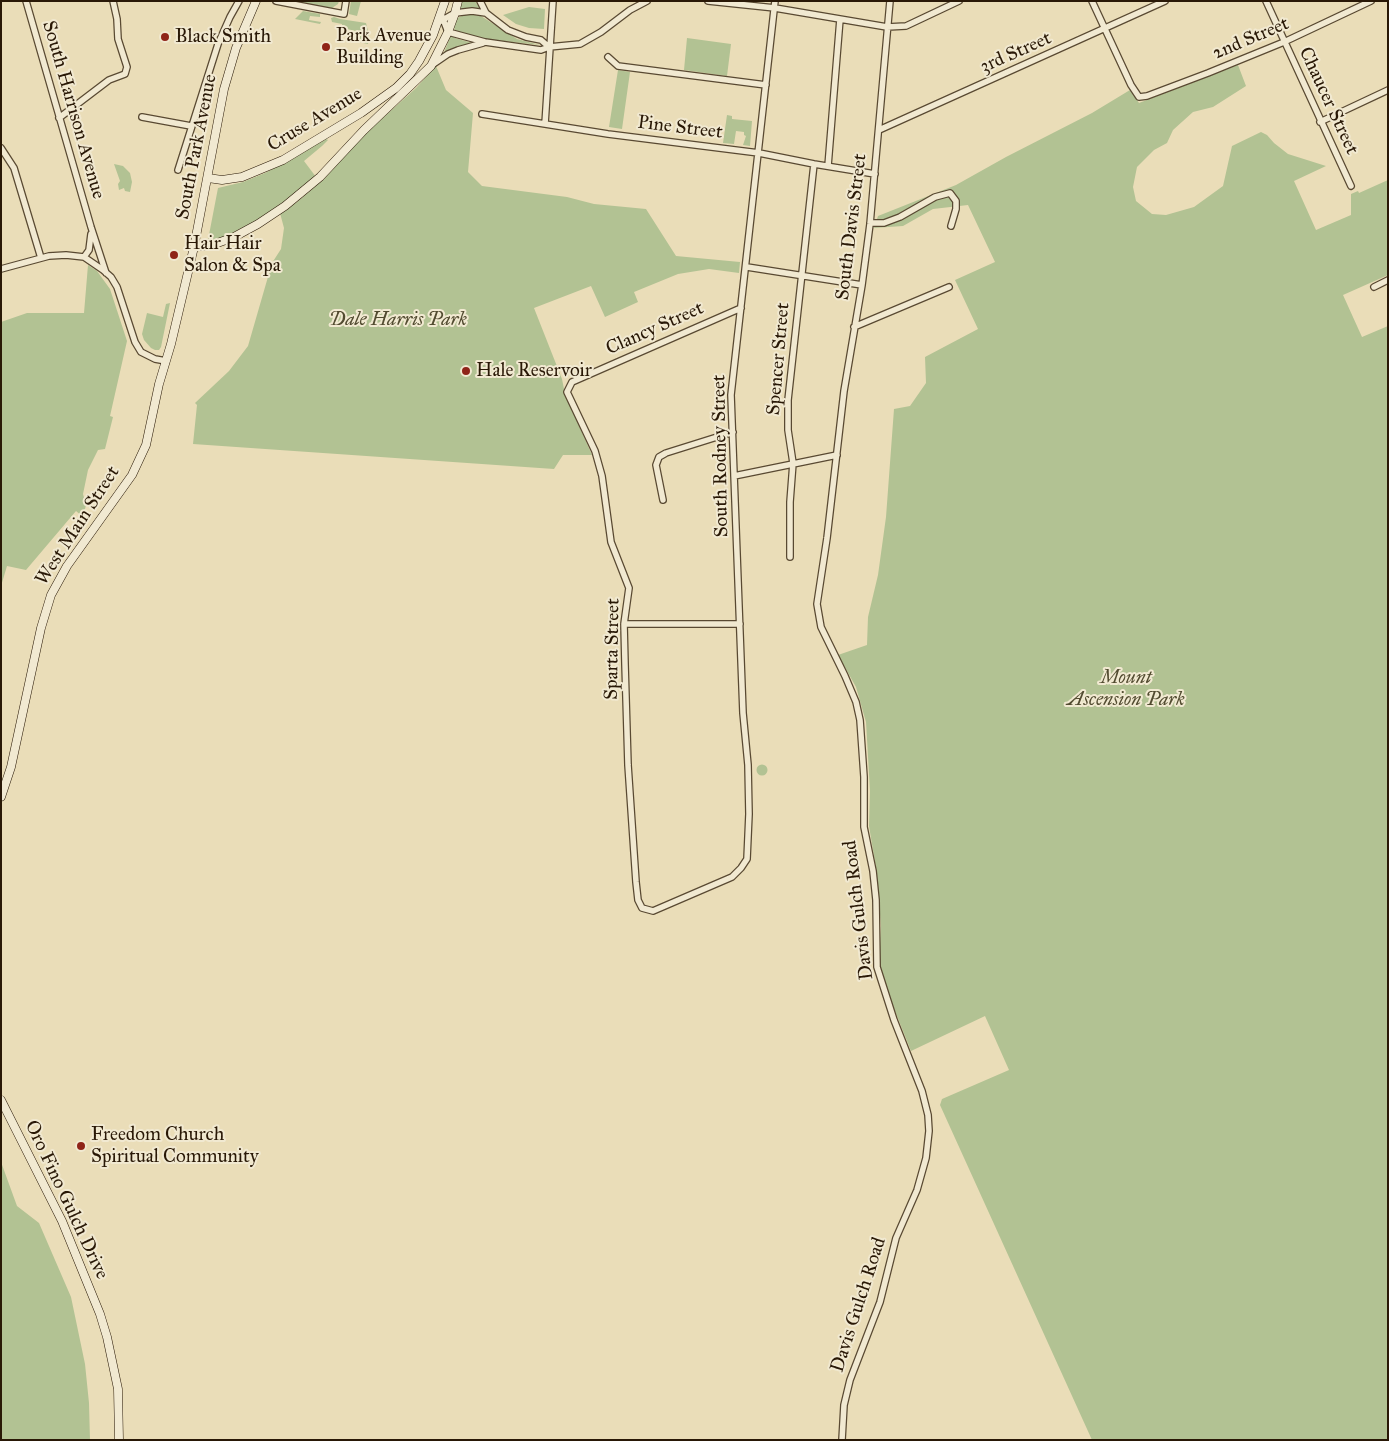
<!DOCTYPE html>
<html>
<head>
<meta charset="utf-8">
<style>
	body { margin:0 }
	#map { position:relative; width:1389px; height:1441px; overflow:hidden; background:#eaddb8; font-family:"IM FELL Great Primer",serif }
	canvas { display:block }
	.frame { position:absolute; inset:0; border:2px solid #291806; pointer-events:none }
</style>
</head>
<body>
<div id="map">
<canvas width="1389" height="1441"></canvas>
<div class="frame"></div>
</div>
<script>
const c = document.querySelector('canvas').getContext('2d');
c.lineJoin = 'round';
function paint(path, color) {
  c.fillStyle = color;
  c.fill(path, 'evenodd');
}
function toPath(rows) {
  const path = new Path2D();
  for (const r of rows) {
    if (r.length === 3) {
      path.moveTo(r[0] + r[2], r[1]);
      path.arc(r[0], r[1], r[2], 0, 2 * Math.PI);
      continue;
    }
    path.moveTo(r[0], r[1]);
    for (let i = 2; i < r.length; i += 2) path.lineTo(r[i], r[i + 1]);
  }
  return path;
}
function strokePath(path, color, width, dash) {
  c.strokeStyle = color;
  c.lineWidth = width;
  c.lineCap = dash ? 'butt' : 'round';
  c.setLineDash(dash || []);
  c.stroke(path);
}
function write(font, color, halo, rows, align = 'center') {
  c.font = font + ' "IM FELL Great Primer",serif';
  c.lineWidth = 4;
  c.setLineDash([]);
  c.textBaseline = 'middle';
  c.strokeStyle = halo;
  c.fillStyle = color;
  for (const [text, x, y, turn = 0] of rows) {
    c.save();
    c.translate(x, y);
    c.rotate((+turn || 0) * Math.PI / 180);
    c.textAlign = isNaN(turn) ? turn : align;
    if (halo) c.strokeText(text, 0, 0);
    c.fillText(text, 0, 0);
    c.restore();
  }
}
paint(toPath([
	[285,1,339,1,338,4,332,8,325,7,316,8],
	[351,1,361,1,357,16,349,14],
	[461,1,475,1,480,8,459,9],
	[529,7,545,9,544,29,529,28,516,24,503,15],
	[303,11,320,14,320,17,310,16,309,20,321,22,320,24,295,19],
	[467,14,481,16,517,39,540,45,494,40,464,35,455,31,454,27,457,18],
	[334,17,340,19,366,23,369,35,368,44,354,41,356,31,342,28,342,24,332,22,331,18],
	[451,35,455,38,472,43,443,55],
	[687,38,731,44,727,76,684,70],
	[1238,65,1246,86,1213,107,1193,112,1173,130,1167,143,1154,150,1137,167,1133,187,1136,201,1152,214,1166,215,1194,207,1223,186,1232,146,1261,132,1267,135,1274,143,1288,154,1326,166,1294,181,1316,230,1351,215,1351,194,1358,191,1359,193,1388,180,1388,275,1343,295,1362,337,1388,326,1388,1440,1092,1440,940,1105,942,1099,1009,1070,985,1016,911,1051,889,996,879,966,881,926,876,868,869,826,870,791,866,722,856,687,838,655,867,645,868,617,878,575,886,517,894,409,910,406,926,383,925,357,978,329,955,280,995,262,968,205,933,209,903,226,874,228,878,216,956,185,1006,157,1092,113,1130,90,1139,103],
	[436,66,446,90,473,113,468,172,482,186,567,197,594,204,646,209,676,256,740,262,739,273,709,269,678,274,634,292,638,302,605,317,591,286,534,308,562,379,565,394,592,455,563,455,554,469,193,444,197,405,195,403,229,371,248,346,272,263,281,249,284,228,280,213,297,202,324,179,364,135,416,88],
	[618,70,630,72,622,129,609,127],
	[727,115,732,116,732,119,752,121,750,146,743,145,746,136,744,135,744,132,736,131,734,144,723,143],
	[326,139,328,140,322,146,304,161,316,177,284,203,256,221,218,240,211,242,208,240,218,188,243,182,265,173],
	[114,164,123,166,130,173,132,182,130,192,125,191,124,188,119,190,118,184,120,181],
	[88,265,97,271,110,289,127,341,110,416,113,417,105,449,98,450,88,470,83,494,86,505,83,517,76,511,26,570,7,566,1,586,1,322,27,313,84,313],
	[170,303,161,347,159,350,155,350,151,348,144,340,142,334,147,313,163,317,166,304],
	[762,770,5.5],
	[1,1162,17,1206,39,1223,71,1297,85,1364,89,1403,90,1440,1,1440]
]), '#b2c293');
const street = toPath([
	[26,1,91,227,106,273],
	[276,1,344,14,346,1],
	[480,1,486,13],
	[708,1,775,8,887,27,906,26,959,1],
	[1092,1,1131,85,1139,97,1147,96,1208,73,1284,42,1371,1],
	[1266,1,1351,186],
	[441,14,448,32,485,42,541,50,549,47,580,44,601,32,630,10,647,1],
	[441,21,455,13,472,11,486,13,508,30,526,37,541,40,549,47],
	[608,57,618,66,766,85],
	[432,65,448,54,458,50,483,43],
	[482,114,608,134,759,153,814,164,875,174],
	[142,117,191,126],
	[59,118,109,80,125,74,127,67,118,39,117,19,113,1],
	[1320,122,1388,90],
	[545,124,553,1],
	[879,130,1165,1],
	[1,148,14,168,41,258],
	[828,166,840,19],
	[178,170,218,44,230,17,239,1],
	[870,223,884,223,900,217,935,197,950,193,956,201,956,209,951,226],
	[84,257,89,250,91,234],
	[747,267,862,285],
	[1,269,49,256,66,255,84,257,103,270,111,277,117,287,135,342,141,352,155,359,166,361],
	[1374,287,1388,280],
	[741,308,572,382,567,392,595,451,602,476,611,542,629,588,624,624,625,664,628,765,636,882,638,900,642,908,653,911,732,877,741,868,747,859,749,814,748,765,743,713,731,395,775,1],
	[854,327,949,287],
	[734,476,837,455],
	[663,500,656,465,659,457,666,453,733,432],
	[790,557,790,502,793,463,788,430,788,400,814,164],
	[624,624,740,624],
	[842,1440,844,1405,850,1380,880,1302,896,1238,917,1190,926,1158,929,1131,928,1115,922,1091,894,1020,877,967,876,900,873,871,864,827,864,777,860,720,856,702,845,676,821,627,817,604,827,538,844,391,862,285,870,224,890,1]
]);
const secondary = toPath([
	[208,178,222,180,242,177,283,160,361,113,396,88,410,74,419,61,433,35,445,1],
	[194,247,212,245,234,237,258,224,285,206,320,177,364,130,431,66,448,32,455,13,458,1],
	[1,797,11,767,41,628,51,595,67,566,132,475,146,445,159,384,171,344,194,247,224,89,236,48,256,1],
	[1,1100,62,1221,100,1314,107,1337,118,1389,119,1440]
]);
strokePath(street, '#594932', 8);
strokePath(secondary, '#291806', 9);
strokePath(street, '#f1e9d1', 5.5);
strokePath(secondary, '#f1e9d1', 8);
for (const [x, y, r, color] of [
	[165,37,5,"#8f2418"],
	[326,47,5,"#8f2418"],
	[174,255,5,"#8f2418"],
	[466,371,5,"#8f2418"],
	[81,1146,5,"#8f2418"]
]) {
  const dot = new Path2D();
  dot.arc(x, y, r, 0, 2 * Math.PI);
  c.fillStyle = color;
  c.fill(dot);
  strokePath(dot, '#f1e9d1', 2);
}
write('19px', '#291806', '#f1e9d1', [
	["Park Avenue",336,36],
	["Building",336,58],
	["Black Smith",175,37],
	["Hair Hair",184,244],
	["Salon & Spa",184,266],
	["Hale Reservoir",476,371],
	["Freedom Church",91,1135],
	["Spiritual Community",91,1157]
], 'left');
write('19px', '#291806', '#f1e9d1', [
	["2nd Street",1251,39,-23],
	["3rd Street",1016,53,-24],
	["Chaucer Street",1328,101,65],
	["South Harrison Avenue",73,110,74],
	["Cruse Avenue",315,120,-31],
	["Pine Street",680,128,7],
	["South Park Avenue",197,147,-79],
	["South Davis Street",852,227,-83],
	["Clancy Street",655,329,-24],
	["Spencer Street",779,359,-85],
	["South Rodney Street",721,456,-91],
	["West Main Street",78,526,-57],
	["Sparta Street",613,649,-89],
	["Davis Gulch Road",859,910,-97],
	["Oro Fino Gulch Drive",66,1200,65],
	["Davis Gulch Road",859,1305,-72]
]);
write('italic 19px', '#524b30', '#f1e9d1', [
	["Dale Harris Park",398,320],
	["Mount",1126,678],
	["Ascension Park",1126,700]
]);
</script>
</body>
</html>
